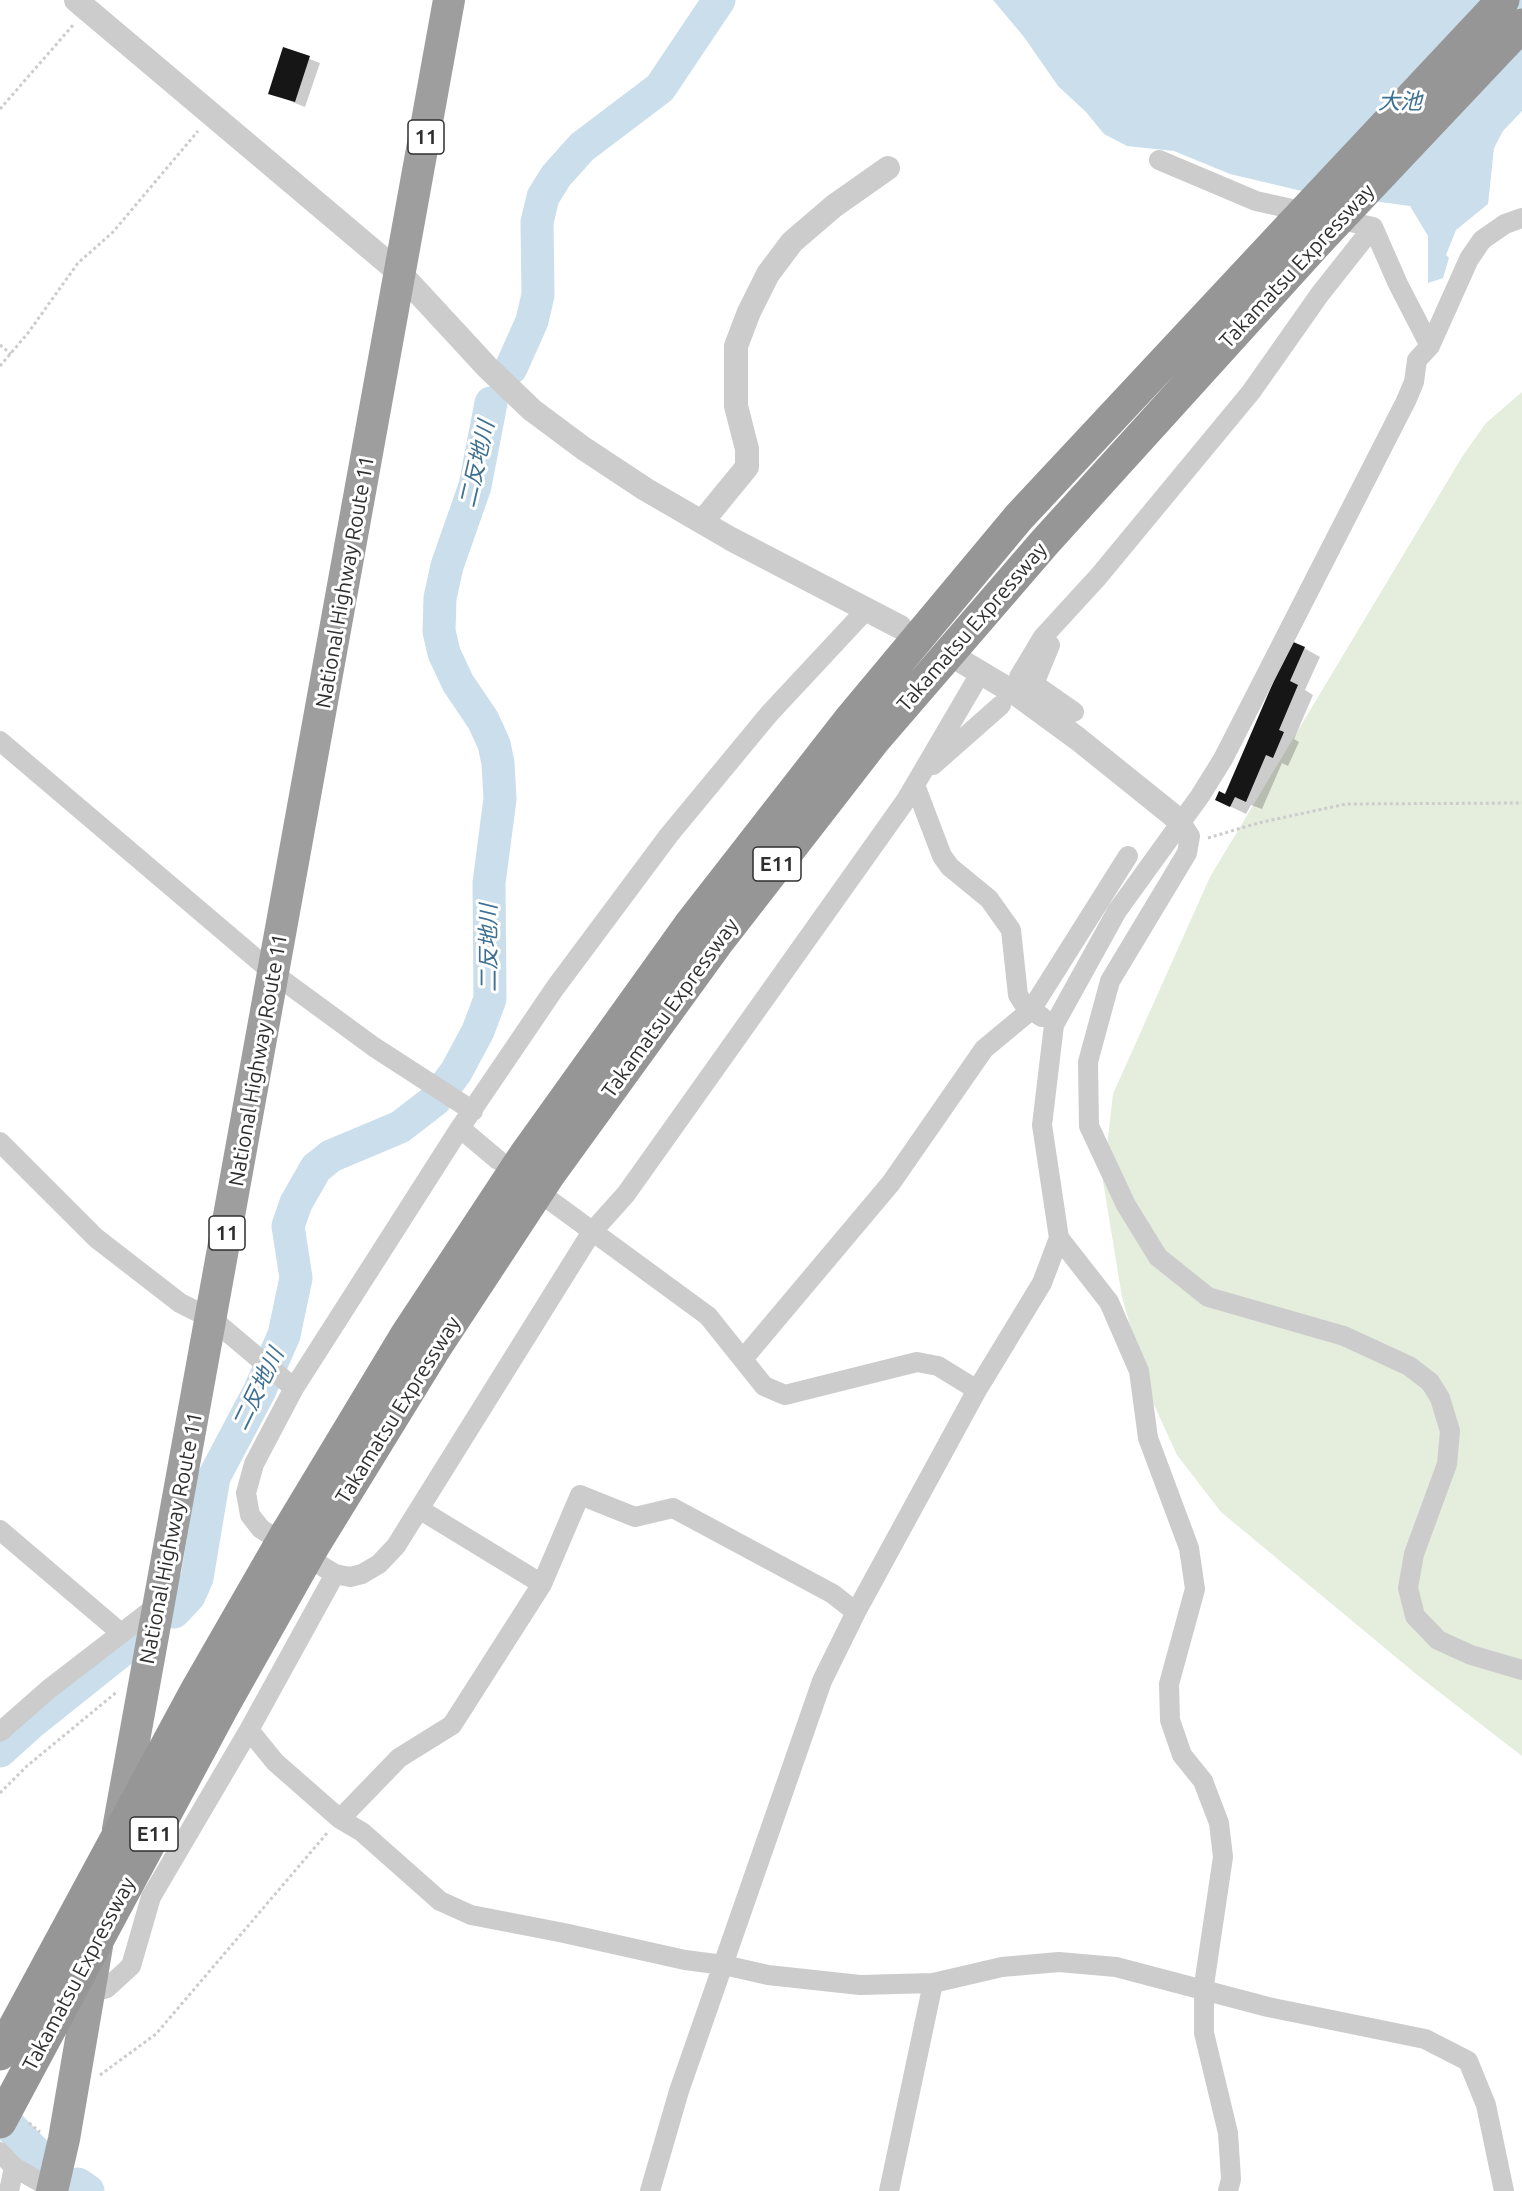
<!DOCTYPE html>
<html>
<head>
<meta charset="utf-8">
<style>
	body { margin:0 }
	canvas { display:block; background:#fff }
</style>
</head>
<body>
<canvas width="1522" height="2191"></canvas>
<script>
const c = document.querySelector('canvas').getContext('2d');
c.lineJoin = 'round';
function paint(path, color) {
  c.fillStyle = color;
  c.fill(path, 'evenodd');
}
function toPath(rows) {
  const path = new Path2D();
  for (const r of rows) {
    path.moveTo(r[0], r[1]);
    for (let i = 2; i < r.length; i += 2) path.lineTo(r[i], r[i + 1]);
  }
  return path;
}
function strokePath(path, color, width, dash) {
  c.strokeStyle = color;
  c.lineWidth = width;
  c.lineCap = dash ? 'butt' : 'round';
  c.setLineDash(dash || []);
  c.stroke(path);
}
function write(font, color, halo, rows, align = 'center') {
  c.font = font + ' Ubuntu,"Noto Sans JP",sans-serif';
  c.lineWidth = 6;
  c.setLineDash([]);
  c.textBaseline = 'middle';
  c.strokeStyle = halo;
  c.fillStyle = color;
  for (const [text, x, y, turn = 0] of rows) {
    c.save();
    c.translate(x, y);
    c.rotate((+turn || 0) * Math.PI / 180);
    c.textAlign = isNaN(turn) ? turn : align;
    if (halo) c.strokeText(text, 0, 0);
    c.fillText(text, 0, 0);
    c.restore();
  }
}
paint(toPath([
	[1522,392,1522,1756,1421,1678,1221,1512,1177,1455,1150,1396,1122,1297,1103,1181,1113,1094,1210,877,1462,457,1486,423]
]), '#e5eddd');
paint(toPath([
	[993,0,1522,0,1522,111,1503,131,1494,148,1488,204,1456,230,1446,255,1449,258,1443,278,1428,283,1428,236,1410,206,1306,192,1230,174,1174,151,1127,146,1104,134,1086,112,1058,86,1024,37]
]), '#cadeec');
paint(toPath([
	[284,49,320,63,305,107,270,93],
	[1304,648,1320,657,1305,690,1313,695,1294,739,1299,742,1288,766,1282,763,1262,809,1251,805,1246,814,1217,800,1226,796]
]), '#0003');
strokePath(toPath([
	[511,368,532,321,538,295,537,222,543,197,556,176,582,147,660,88,719,0],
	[174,1612,189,1596,197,1578,214,1477,259,1392,284,1335,296,1278,288,1226,296,1203,316,1168,331,1156,400,1127,435,1100,456,1072,478,1031,490,999,489,883,500,799,498,763,494,744,483,720,458,683,444,653,439,631,440,598,447,566,475,486,491,403],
	[0,1751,32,1722,131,1643],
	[0,2116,39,2156],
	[78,2184,88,2191]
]), '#cadeec', 33);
paint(toPath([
	[283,47,310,56,295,102,268,94],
	[1291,641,1305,647,1290,681,1298,685,1279,730,1284,732,1273,758,1266,755,1246,802,1235,797,1230,807,1215,800,1219,791,1225,794]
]), '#161616');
strokePath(toPath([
	[0,109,74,24],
	[0,345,11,354],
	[0,366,28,333,78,263,113,232,198,131],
	[1208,838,1258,823,1346,804,1522,803],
	[0,1793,27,1766,118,1691],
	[100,2075,156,2034,328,1832],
	[29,2123,40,2132]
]), '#ccc', 3, [3, 3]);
strokePath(toPath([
	[1159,160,1256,201,1373,227],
	[1373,227,1398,284,1430,346],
	[866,610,769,714,669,835,555,988,460,1128,294,1388,254,1464,246,1493,250,1515,261,1529,335,1574,350,1577,362,1574,379,1564,396,1546,591,1233,626,1194,906,800,981,672],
	[1050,645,1034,684,1074,712],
	[1019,677,1043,637,1098,577,1251,392,1320,294,1373,227],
	[0,741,273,973,374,1047,473,1111],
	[933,765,1001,705],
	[915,785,942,856,950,867,989,899,1011,930,1018,995,1025,1006,1042,1017],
	[1180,821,1190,836,1187,853,1110,981,1088,1062,1089,1126,1126,1205,1158,1257,1208,1297,1344,1336,1409,1366,1430,1382,1440,1398,1450,1431,1447,1464,1414,1554,1408,1588,1415,1616,1438,1640,1471,1655,1522,1670],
	[460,1128,498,1160],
	[0,1142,96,1238,180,1303,212,1319,294,1388],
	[551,1201,708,1316,764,1386,785,1395,917,1362,938,1366,977,1390],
	[1059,1238,1109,1302,1139,1371,1148,1438,1189,1548,1195,1589,1169,1684,1170,1720,1182,1755,1203,1781,1219,1823,1223,1857,1204,1985,1204,2033,1228,2133,1231,2179,1228,2191],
	[743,1359,891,1183,984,1049,1031,1010,1128,856],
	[419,1509,542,1584],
	[0,1530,121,1633],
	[249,1730,275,1762,340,1819,362,1832,440,1901,471,1915,564,1933,685,1960,724,1965,768,1975,860,1985,933,1983,1002,1967,1059,1962,1116,1967,1268,2007,1425,2039,1468,2061,1486,2105,1504,2191],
	[0,1732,49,1689,158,1605],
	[340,1819,399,1758,452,1725,542,1584,580,1495,635,1517,673,1508,833,1594,856,1612],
	[89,1993,107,1988,131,1966,151,1897,249,1730,335,1574],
	[0,2152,14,2167,52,2189],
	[9,2191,14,2167],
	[650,2191,679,2091,822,1681,856,1612,977,1390,1042,1283,1059,1238,1042,1125,1054,1025,1117,911,1200,796,1223,759,1406,401,1414,382,1417,360,1430,346,1469,259,1482,240,1505,224,1522,218],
	[889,2191,933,1983]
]), '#ccc', 20);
strokePath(toPath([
	[76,0,402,275,487,367,532,410,583,448,645,489,731,539,900,627],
	[702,522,747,467,747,449,736,406,736,346,749,312,768,274,792,242,834,206,888,168],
	[961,661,1018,695,1078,739,1180,821]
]), '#ccc', 24);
strokePath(toPath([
	[118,1829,449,0],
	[52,2191,64,2139,97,1946]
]), '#9e9e9e', 32);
strokePath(toPath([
	[287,1533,407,1334,525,1155,689,926,852,717,1019,517,1291,226],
	[312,1548,433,1351,550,1173,716,944,875,739,1045,542,1319,240]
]), '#969696', 33);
strokePath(toPath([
	[1291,226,1503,0],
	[1319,240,1522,25],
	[0,2054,195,1693,287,1533],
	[0,2122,222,1708,312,1548]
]), '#969696', 33);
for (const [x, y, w] of [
	[426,137,36],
	[777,864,48],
	[227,1233,36],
	[154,1834,48]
]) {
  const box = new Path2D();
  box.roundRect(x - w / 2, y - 17, w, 34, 4.5);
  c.fillStyle = '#fff';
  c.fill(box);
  strokePath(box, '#2f2f2f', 1.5);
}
write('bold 20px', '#2f2f2f', null, [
	["11",426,137],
	["E11",777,864],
	["11",227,1233],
	["E11",154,1834]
]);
write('21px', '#2f2f2f', '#fff', [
	["Takamatsu Expressway",1297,266,-47],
	["National Highway Route 11",345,582,-80],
	["Takamatsu Expressway",972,627,-49],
	["Takamatsu Expressway",670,1008,-54],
	["National Highway Route 11",258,1060,-80],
	["Takamatsu Expressway",398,1410,-58],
	["National Highway Route 11",171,1538,-79],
	["Takamatsu Expressway",79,1974,-62]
]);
write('italic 22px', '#3d7092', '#fff', [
	["大池",1400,102],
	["二反地川",477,464,-77],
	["二反地川",489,948,-90],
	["二反地川",258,1389,-64]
]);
</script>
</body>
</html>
